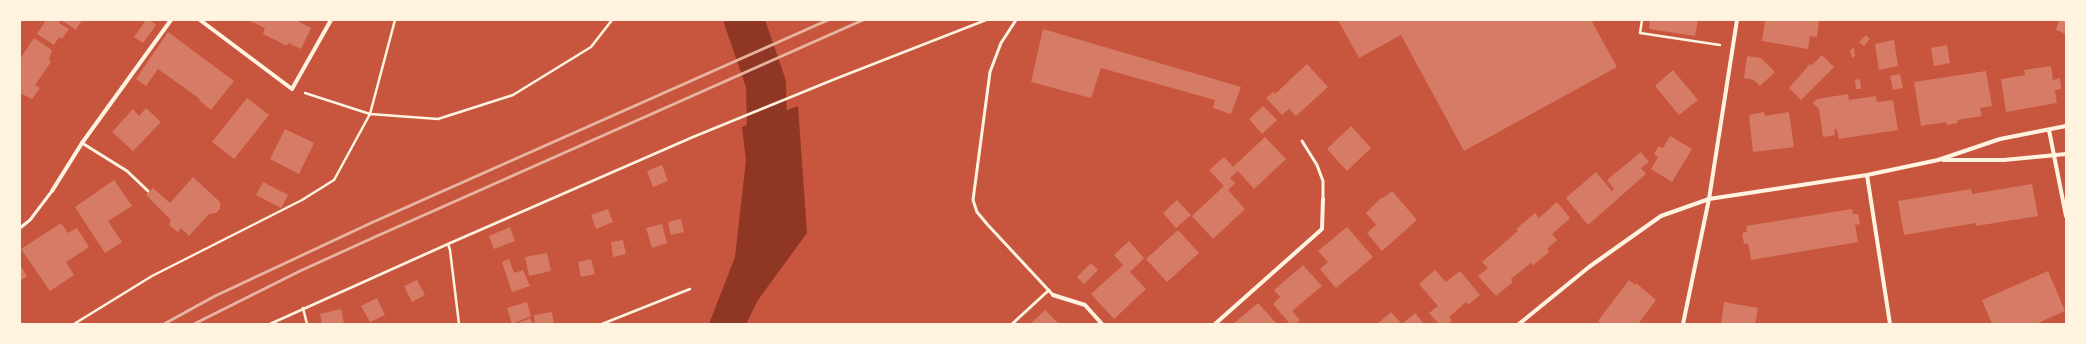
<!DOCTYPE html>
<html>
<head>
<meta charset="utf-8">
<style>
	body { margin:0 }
	#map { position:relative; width:2086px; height:344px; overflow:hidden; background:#c8553d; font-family:"Archivo Narrow",sans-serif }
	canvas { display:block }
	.frame { position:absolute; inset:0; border:21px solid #fff3e0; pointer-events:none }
</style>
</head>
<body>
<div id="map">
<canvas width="2086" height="344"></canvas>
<div class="frame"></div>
</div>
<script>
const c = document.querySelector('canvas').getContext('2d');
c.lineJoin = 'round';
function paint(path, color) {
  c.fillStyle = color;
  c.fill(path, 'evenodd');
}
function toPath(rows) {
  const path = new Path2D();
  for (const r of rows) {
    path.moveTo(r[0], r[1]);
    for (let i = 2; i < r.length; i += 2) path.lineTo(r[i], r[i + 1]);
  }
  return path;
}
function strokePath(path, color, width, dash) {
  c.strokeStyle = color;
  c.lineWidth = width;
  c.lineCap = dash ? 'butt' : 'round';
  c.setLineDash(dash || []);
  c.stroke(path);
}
paint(toPath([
	[798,106,807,233,758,300,746,324,709,324,735,257,746,160,742,127]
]), '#8f3625');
strokePath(toPath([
	[744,20,766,84,768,172]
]), '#8f3625', 40);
paint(toPath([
	[46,20,61,20,59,23,69,29,62,39,59,37,54,45,37,34],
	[61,20,82,20,76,30],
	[146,20,150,20,156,25,143,43,134,37],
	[248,20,296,20,311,28,301,49,288,43,287,46,263,34,265,28],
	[1338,20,1591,20,1617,67,1464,151,1401,35,1359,58],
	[1650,20,1698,20,1695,36,1649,29],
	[1765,20,1819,20,1817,37,1810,36,1808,49,1762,41],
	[2059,20,2066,20,2066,34,2056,30],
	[1043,29,1241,87,1231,114,1213,108,1215,100,1101,68,1091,98,1031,82],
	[168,32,234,81,211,110,199,100,200,99,158,69,146,86,136,79],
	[1866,35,1870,39,1864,46,1859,42],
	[34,38,52,50,49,60,51,62,35,85,40,88,32,99,20,93,20,59],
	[1894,40,1898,66,1879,70,1875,44],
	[1947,45,1950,63,1934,66,1931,48],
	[1854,47,1855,56,1852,58,1850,51],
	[1822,55,1834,67,1801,100,1789,88,1810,64,1812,65],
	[1747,56,1761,58,1775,72,1760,86,1754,80,1744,78],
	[1307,64,1328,87,1296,116,1289,109,1282,115,1266,98,1273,92,1275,94],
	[2051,66,2053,80,2060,78,2061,89,2055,90,2057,103,2006,112,2001,79,2025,75,2024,70],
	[1673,70,1698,100,1679,115,1655,86],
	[1986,71,1992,106,1980,108,1982,116,1957,120,1958,123,1947,125,1946,122,1921,126,1914,82],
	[1900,74,1903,88,1893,90,1890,76],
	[1860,79,1861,89,1856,89,1855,80],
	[1848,94,1849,100,1876,96,1877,102,1893,100,1898,130,1839,139,1837,129,1834,130,1835,135,1823,137,1819,109,1813,103,1817,99],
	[247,98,269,115,234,159,212,142],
	[1263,106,1277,120,1262,134,1249,119],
	[146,108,161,122,133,151,112,132,133,109,139,116],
	[1764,112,1765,116,1789,112,1794,147,1753,152,1749,115],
	[1351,126,1371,148,1347,171,1327,149],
	[285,129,314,143,299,174,270,159],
	[1670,136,1692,149,1672,182,1651,169,1658,157,1654,154,1659,146,1663,148],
	[1265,137,1286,159,1254,189,1238,171,1230,178,1235,183,1228,190,1245,209,1213,239,1192,216,1224,186,1209,170,1224,157,1233,167],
	[1641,152,1649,162,1641,168,1646,174,1588,225,1566,198,1596,172,1612,191,1614,189,1607,180],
	[662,165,668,181,653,187,647,171],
	[193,177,220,202,220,209,216,213,209,214,189,236,181,228,178,232,169,225,171,220,146,195,153,188,170,203],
	[114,180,132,206,108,221,122,242,105,253,75,207],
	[263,182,288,195,281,208,256,195],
	[2032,184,2038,216,1976,226,1976,223,1904,235,1898,201,1971,189,1972,194],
	[1392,191,1417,220,1382,251,1367,233,1376,225,1366,213,1382,197,1383,198],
	[1177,200,1191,215,1176,228,1163,213],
	[1557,202,1570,218,1552,234,1557,240,1547,249,1549,252,1533,265,1531,263,1511,279,1513,282,1496,296,1478,276,1488,268,1482,262,1518,231,1516,229,1535,213,1539,218],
	[608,209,613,222,596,229,591,215],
	[1852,209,1853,214,1858,214,1860,224,1855,225,1858,242,1751,260,1748,243,1744,244,1742,233,1747,232,1746,226],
	[681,219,684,232,671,235,668,222],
	[61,223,68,233,77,228,89,247,66,262,74,275,50,291,21,249],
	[662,224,667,243,652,248,646,228],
	[510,227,515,241,494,249,489,236],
	[1347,227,1373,257,1336,288,1320,269,1328,262,1318,251],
	[1178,230,1199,253,1167,282,1146,259],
	[623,240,626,254,613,257,611,242],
	[1129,241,1144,258,1130,272,1146,289,1114,319,1091,294,1123,265,1114,255],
	[547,253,551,271,529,276,525,257],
	[509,259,514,273,523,270,530,286,512,292,502,262],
	[591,259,595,274,581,277,578,262],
	[1091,263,1098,270,1084,284,1077,277],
	[20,265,27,276,20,281],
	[1303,265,1322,286,1292,311,1300,320,1295,324,1290,324,1273,304,1280,297,1274,290],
	[1435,270,1446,282,1460,271,1480,295,1468,305,1466,302,1449,317,1452,321,1448,324,1439,324,1429,313,1438,306,1419,284],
	[2048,271,2065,311,2036,324,1992,324,1982,300],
	[417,280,425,295,412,302,404,286],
	[1629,280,1635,285,1636,283,1656,300,1638,324,1602,324,1598,321],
	[377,298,385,315,370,322,361,306],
	[527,302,531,316,512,324,507,308],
	[1724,302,1758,308,1755,324,1721,324],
	[1258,303,1277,324,1233,324],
	[341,309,344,324,322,324,320,314],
	[1045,310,1059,324,1030,324],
	[552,312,554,324,535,324,534,315],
	[1391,312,1402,324,1377,324],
	[1415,313,1424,324,1402,324],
	[530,318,533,324,516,324]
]), '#d67c66');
strokePath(toPath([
	[1642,20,1640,33,1720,45],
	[305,93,370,114,438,119,513,95,591,47,612,20],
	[448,244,450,250,459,324],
	[303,308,307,324],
	[74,324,152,276,302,200,334,180,370,114,395,20],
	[270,324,448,244,693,137,835,79,986,20],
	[602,324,690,289]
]), '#fff3e0', 2.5);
strokePath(toPath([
	[1016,20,1001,43,990,72,973,200,977,212,987,224,1053,295],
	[1302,141,1317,165,1323,181,1323,199],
	[82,143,127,171,148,191],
	[20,228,30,220,52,191],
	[1012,324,1049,290]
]), '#fff3e0', 3);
strokePath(toPath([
	[200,20,292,89,331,20],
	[2049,130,2066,216],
	[1943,160,2004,160,2066,154],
	[1867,175,1890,324],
	[52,191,82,143,171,20],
	[1053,295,1085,305,1102,324],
	[1215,324,1322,229,1323,199],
	[1519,324,1589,267,1661,216,1709,199,1867,175,1938,160,2000,139,2066,126],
	[1683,324,1709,199,1737,20]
]), '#fff3e0', 4);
strokePath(toPath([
	[164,324,215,296,371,223,828,20],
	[194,324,300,271,377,236,863,20]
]), '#e9b49f', 3);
</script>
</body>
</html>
